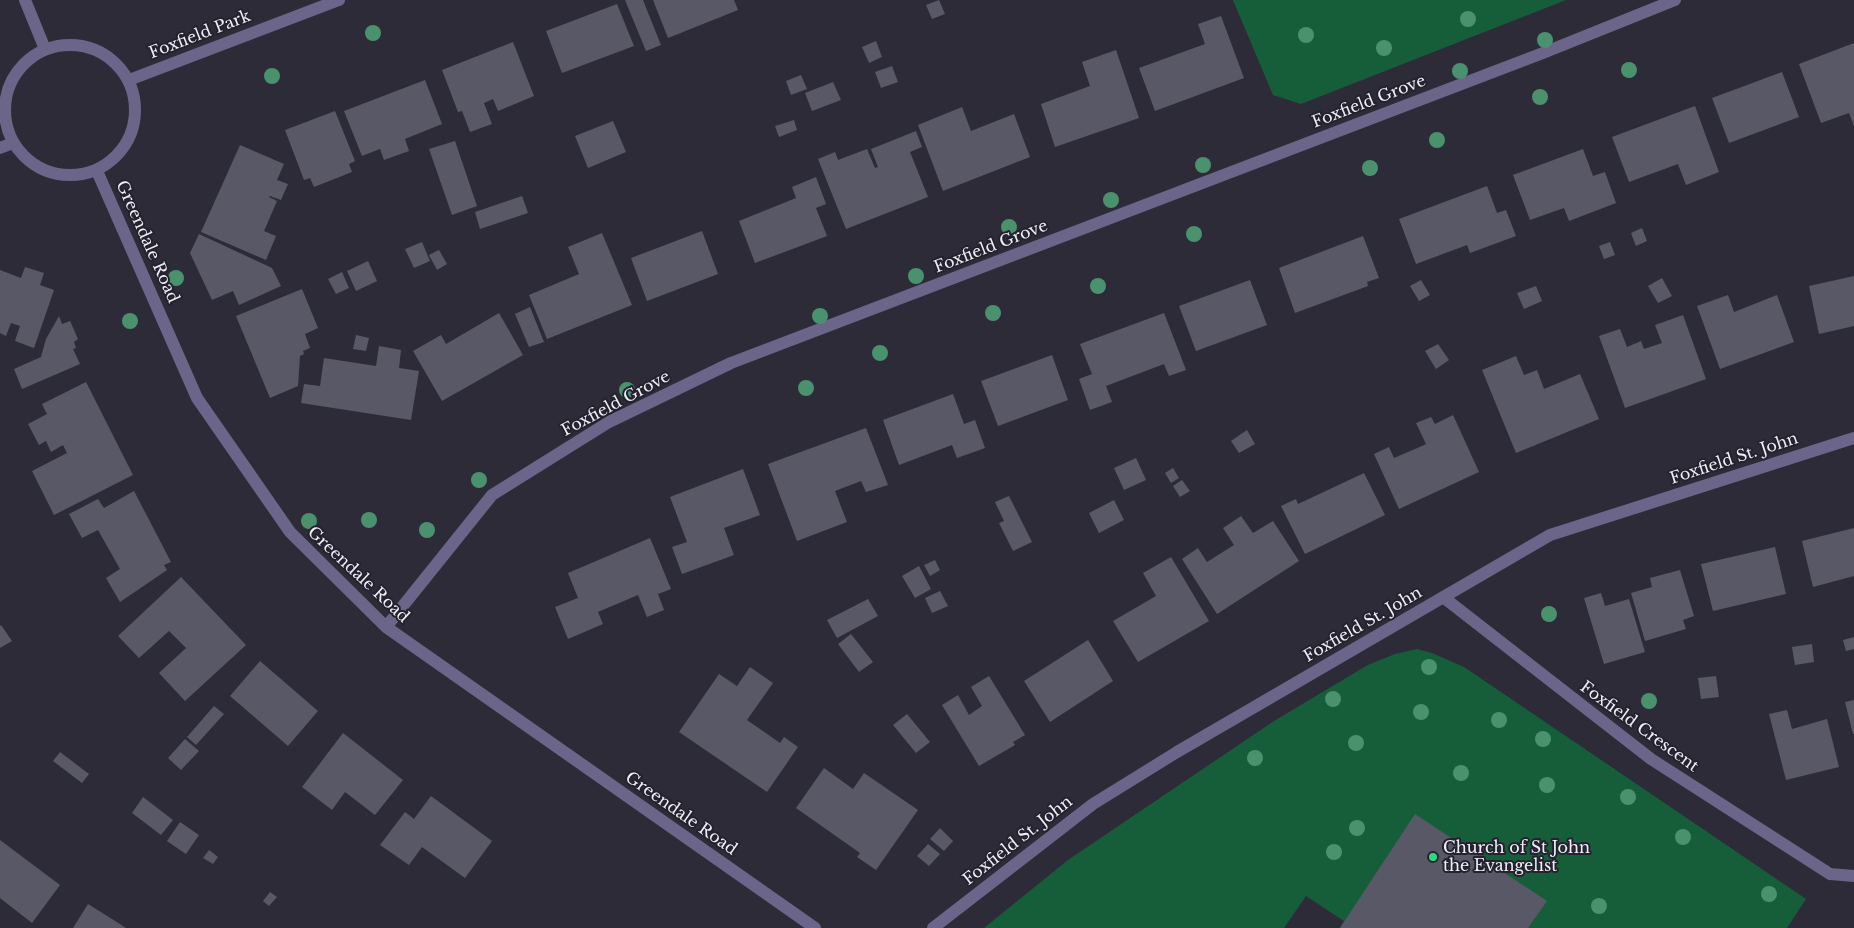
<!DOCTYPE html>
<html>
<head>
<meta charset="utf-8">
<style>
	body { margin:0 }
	canvas { display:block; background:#2d2b38 }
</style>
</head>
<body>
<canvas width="1854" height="928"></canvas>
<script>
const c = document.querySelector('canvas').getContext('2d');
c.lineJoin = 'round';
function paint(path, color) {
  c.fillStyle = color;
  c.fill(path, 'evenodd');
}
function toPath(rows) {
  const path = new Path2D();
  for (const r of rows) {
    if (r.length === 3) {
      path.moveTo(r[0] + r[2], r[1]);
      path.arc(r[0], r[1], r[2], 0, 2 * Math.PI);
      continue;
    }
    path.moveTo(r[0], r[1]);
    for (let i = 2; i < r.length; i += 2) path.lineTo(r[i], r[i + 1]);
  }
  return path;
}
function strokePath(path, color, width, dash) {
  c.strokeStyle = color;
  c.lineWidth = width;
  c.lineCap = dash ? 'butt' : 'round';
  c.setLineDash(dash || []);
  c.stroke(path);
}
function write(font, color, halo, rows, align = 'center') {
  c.font = font + ' "Libre Baskerville",serif';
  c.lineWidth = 4;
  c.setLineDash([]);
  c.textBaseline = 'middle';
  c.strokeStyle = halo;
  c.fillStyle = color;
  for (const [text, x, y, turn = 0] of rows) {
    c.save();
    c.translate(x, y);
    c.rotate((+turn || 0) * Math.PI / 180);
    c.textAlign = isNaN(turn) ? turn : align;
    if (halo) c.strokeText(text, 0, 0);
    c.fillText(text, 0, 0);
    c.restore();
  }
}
paint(toPath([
	[1233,0,1566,0,1301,104,1273,95],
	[1417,649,1432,653,1464,667,1806,899,1787,928,1340,928,1344,921,1306,896,1284,928,984,928,1068,860,1274,721,1368,665,1395,654]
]), '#165e39');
paint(toPath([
	[625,0,643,0,661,45,646,51],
	[653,0,734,0,738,10,668,38],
	[939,0,945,14,932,19,926,5],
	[617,4,634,46,562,73,546,31],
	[1221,16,1244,78,1155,111,1139,68,1205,44,1198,24],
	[876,41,882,57,869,63,862,47],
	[513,42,534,96,498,111,493,99,484,103,492,124,470,132,462,111,458,112,442,70],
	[1854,43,1854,126,1849,113,1821,123,1799,64],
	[1116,50,1139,118,1055,147,1041,104,1090,86,1082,62],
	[892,66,898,82,881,88,875,72],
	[1782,72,1799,117,1729,143,1712,98],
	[801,75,807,89,791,95,786,81],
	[425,80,442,124,405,139,409,151,384,160,380,149,362,156,344,111],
	[833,82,841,100,812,111,805,93],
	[1695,106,1719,172,1686,185,1678,164,1629,182,1612,137],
	[962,107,971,131,1014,114,1030,157,943,191,918,125],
	[335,111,355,161,349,164,352,172,314,187,310,178,304,180,285,130],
	[794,120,797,130,779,137,775,126],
	[613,121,626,152,588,168,575,136],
	[916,131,922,147,910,152,928,197,846,229,818,159,835,152,838,160,867,149,875,168,878,167,871,149],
	[455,141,477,206,452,215,429,149],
	[240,145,284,164,277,180,288,184,281,200,270,196,269,197,277,201,264,231,276,236,266,260,201,232],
	[1583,149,1593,176,1605,172,1616,203,1569,221,1564,208,1530,220,1513,175],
	[816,177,826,204,816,208,827,236,755,263,739,221,796,198,792,187],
	[1487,186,1497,213,1506,210,1516,236,1470,253,1467,245,1416,264,1399,219],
	[522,196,528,213,480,229,475,212],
	[1642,228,1647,241,1636,246,1631,233],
	[702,231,718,274,647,301,631,258],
	[602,233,632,305,547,339,529,295,579,274,568,247],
	[199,234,272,268,281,286,239,305,233,291,212,300,190,253],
	[1363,236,1379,278,1367,282,1368,286,1295,313,1279,268],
	[422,242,430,261,414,268,405,249],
	[1610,242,1615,255,1604,259,1599,246],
	[439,250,447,264,437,270,429,255],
	[368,261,377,281,356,291,347,271],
	[25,267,44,273,40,285,54,290,34,348,15,341,20,326,11,323,6,336,0,333,0,270,21,278],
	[342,272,349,288,336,294,328,279],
	[1854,276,1854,326,1819,334,1809,286],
	[1662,278,1672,296,1658,303,1648,286],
	[1250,280,1267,325,1196,351,1179,306],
	[1421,280,1430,295,1419,301,1410,286],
	[1536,286,1542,301,1524,309,1517,293],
	[302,289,318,328,305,334,310,348,303,351,304,354,300,356,298,386,270,398,236,316],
	[1728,295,1734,312,1777,295,1794,342,1720,369,1697,306],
	[530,307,544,342,529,347,515,314],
	[499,313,523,355,442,401,413,351,441,335,446,344],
	[1164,313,1186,370,1169,376,1164,364,1106,386,1112,402,1090,410,1079,379,1092,374,1080,344],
	[1683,315,1706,379,1625,408,1599,336,1620,329,1627,347,1641,341,1644,349,1662,343,1655,325],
	[59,316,62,324,70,321,78,339,74,342,76,348,73,349,80,364,22,389,14,369,41,357,46,339],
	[356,335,369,338,366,351,353,349],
	[1438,344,1449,360,1436,369,1425,351],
	[379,346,401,350,399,368,419,371,411,420,301,403,304,384,320,386,324,358,376,366],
	[1052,355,1068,400,998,426,981,381],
	[1516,356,1524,375,1537,370,1544,389,1580,374,1599,419,1516,453,1482,370],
	[86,382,133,475,54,515,32,471,67,453,63,445,51,452,46,441,39,445,28,424,47,414,42,404],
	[953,394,964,424,975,420,985,448,957,458,952,445,899,465,883,420],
	[1453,415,1479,472,1399,509,1374,454,1389,447,1394,458,1422,446,1426,444,1416,423,1431,417,1435,424],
	[866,428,888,485,866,492,861,481,835,491,847,522,797,541,768,464],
	[1247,430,1255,444,1239,453,1231,441],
	[1136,458,1146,480,1124,490,1114,468],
	[1173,468,1179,478,1171,483,1165,473],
	[743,469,760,515,724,528,734,555,682,574,672,547,687,542,670,497],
	[1364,473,1385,515,1305,554,1281,506,1296,499,1298,504],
	[1182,480,1190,491,1180,497,1173,486],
	[134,491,171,562,164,565,167,570,120,602,106,578,120,569,98,530,82,538,69,514,98,499,104,508],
	[1009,496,1032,542,1013,551,999,523,1004,521,995,502],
	[1114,500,1124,520,1099,533,1089,513],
	[1241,516,1253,533,1273,521,1299,561,1217,614,1182,559,1198,548,1207,562,1234,545,1223,528],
	[1854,528,1854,576,1813,587,1802,541],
	[650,538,671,589,658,594,664,610,647,617,638,595,598,612,603,624,568,639,555,607,578,598,568,573],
	[1775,547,1786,594,1713,611,1701,564],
	[1171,557,1209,621,1138,662,1113,621,1156,596,1143,573],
	[935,560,940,570,930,576,924,565],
	[919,566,931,589,915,598,902,576],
	[1680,570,1694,616,1683,620,1686,629,1645,641,1631,593,1652,587,1650,578],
	[181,577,246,645,185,701,159,673,186,648,169,631,139,658,118,636],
	[940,591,948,606,932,613,925,598],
	[1601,593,1605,606,1629,599,1645,652,1604,664,1584,598],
	[868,599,878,616,837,638,827,620],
	[1,625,12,641,0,648,0,626],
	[851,634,873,662,859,672,838,644],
	[1854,637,1854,649,1846,651,1843,640],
	[1088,640,1113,681,1050,722,1024,681],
	[1812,644,1814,662,1795,665,1792,647],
	[260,661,318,711,288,746,230,696],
	[750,667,773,683,747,720,780,743,784,737,798,747,767,792,679,732,719,674,737,686],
	[989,676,1025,735,1013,742,1015,745,979,766,942,705,958,695,969,715,982,706,971,687],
	[1716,676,1719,697,1701,699,1698,678],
	[1854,700,1854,734,1853,734,1845,702],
	[214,706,224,714,196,745,187,737],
	[1787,710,1792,729,1827,719,1839,767,1786,780,1769,714],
	[907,714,930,742,916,753,893,725],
	[343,733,403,780,375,815,345,792,332,810,302,787],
	[185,739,199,751,181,770,168,758],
	[60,752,89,774,82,783,53,761],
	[824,768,853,789,864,773,918,810,876,870,857,857,860,853,796,808],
	[431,796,492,841,465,878,422,847,409,865,380,845,405,812,414,819],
	[143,797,173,820,161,835,132,813],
	[1415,814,1547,901,1528,928,1340,928],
	[180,822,199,835,186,854,167,841],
	[940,828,953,841,944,851,930,839],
	[0,840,60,885,32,923,0,898],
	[928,844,940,854,929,866,917,856],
	[209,850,218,857,213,864,203,858],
	[270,892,277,897,269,906,263,901],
	[88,904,120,924,126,928,73,928]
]), '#595866');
strokePath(toPath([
	[25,0,45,49],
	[70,110,65],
	[129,80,339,0],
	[0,148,13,143],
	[97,171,197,398,290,532,386,627,815,928],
	[1443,597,1651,759,1830,874,1854,876],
	[386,627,492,495,609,422,731,363,1543,53,1675,0],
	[933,928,1093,804,1177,752,1550,535,1854,438]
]), '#6a6589', 12);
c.fillStyle = '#4a916e';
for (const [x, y] of [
	[1468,19],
	[373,33],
	[1306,35],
	[1545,40],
	[1384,48],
	[1629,70],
	[1460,71],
	[272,76],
	[1540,97],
	[1437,140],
	[1203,165],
	[1370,168],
	[1111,200],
	[1009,227],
	[1194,234],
	[916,276],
	[176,278],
	[1098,286],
	[993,313],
	[820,316],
	[130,321],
	[880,353],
	[806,388],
	[627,390],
	[479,480],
	[369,520],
	[309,521],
	[427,530],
	[1549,614],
	[1429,667],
	[1333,699],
	[1649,701],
	[1421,712],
	[1499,720],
	[1543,739],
	[1356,743],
	[1255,758],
	[1461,773],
	[1547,785],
	[1628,797],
	[1357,828],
	[1683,837],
	[1334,852],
	[1769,894],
	[1599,906]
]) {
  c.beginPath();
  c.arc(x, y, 8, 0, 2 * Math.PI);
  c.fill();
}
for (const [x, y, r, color] of [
	[1433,857,5,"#2ad885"]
]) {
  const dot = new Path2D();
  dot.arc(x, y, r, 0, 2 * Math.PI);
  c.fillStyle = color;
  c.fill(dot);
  strokePath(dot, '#23222e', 2);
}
write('16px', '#efeef7', '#23222e', [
	["Foxfield Park",200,35,-21],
	["Foxfield Grove",1369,102,-21],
	["Greendale Road",147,242,66],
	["Foxfield Grove",991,247,-21],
	["Foxfield Grove",616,404,-28],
	["Foxfield St. John",1734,459,-18],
	["Greendale Road",358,575,43],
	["Foxfield St. John",1363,625,-30],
	["Foxfield Crescent",1639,727,36],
	["Greendale Road",681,814,35],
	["Foxfield St. John",1018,841,-38]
]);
write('16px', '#efeef7', '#23222e', [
	["Church of St John",1443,848],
	["the Evangelist",1443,866]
], 'left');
</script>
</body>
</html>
